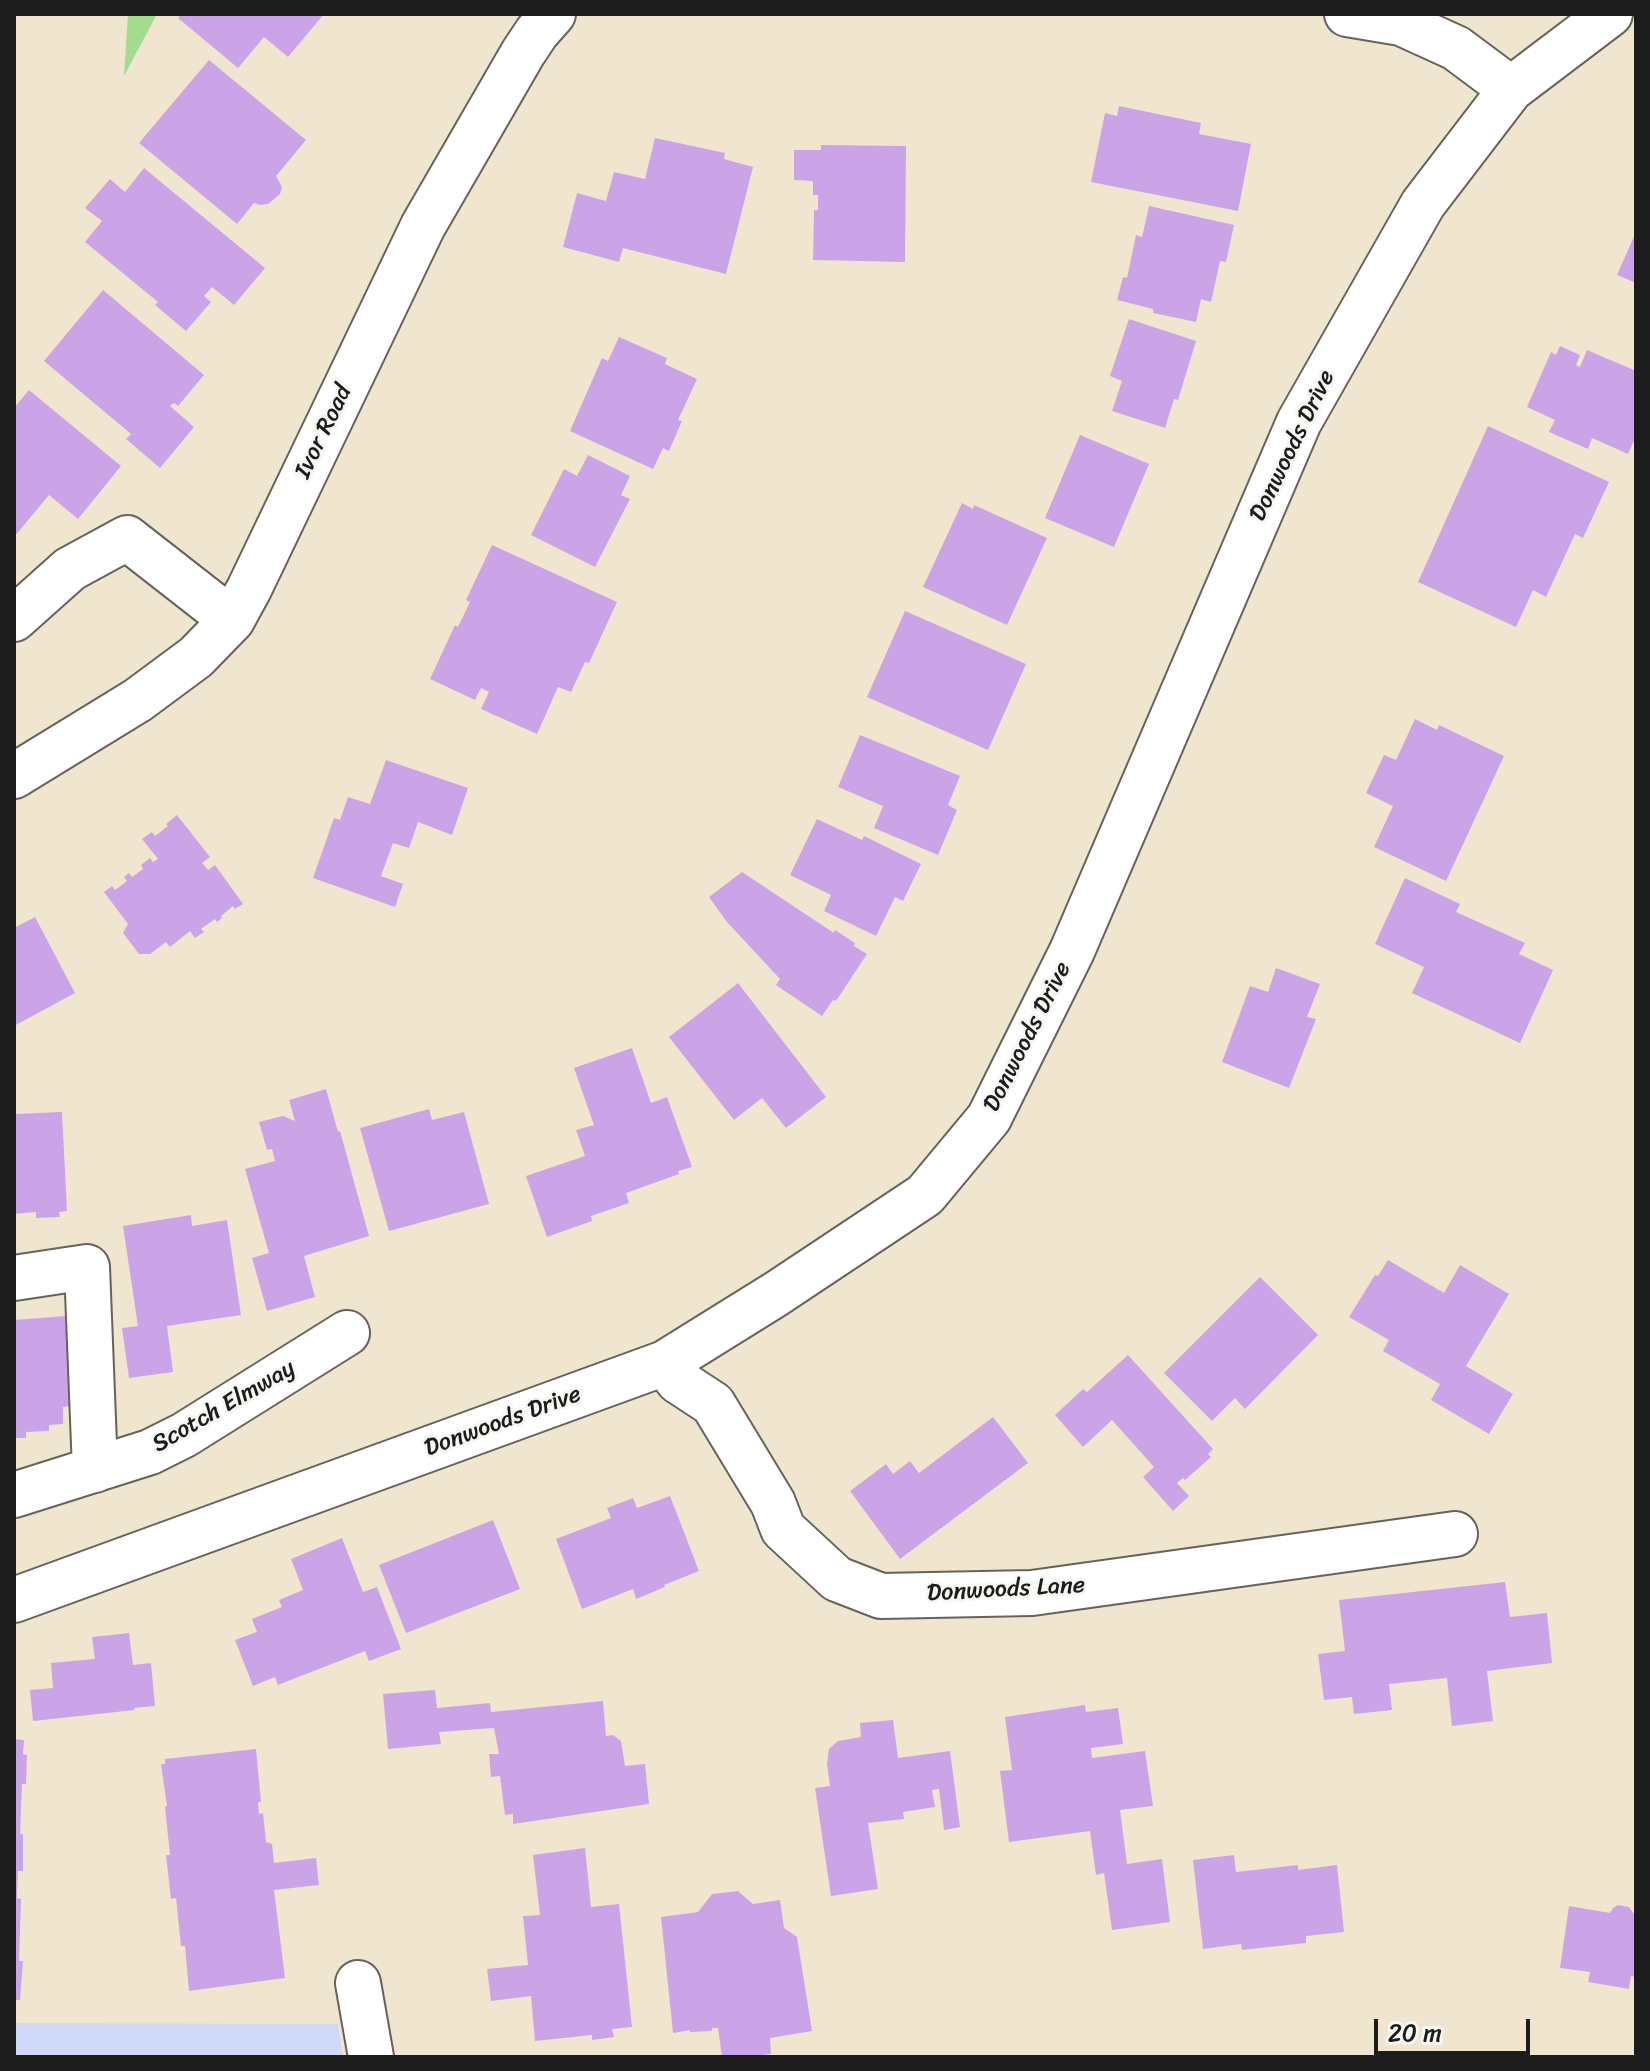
<!DOCTYPE html>
<html>
<head>
<meta charset="utf-8">
<style>
	body { margin:0 }
	#map { position:relative; width:1650px; height:2071px; overflow:hidden; background:#f0e6cf; font-family:Sriracha,sans-serif }
	canvas { display:block }
	.frame { position:absolute; inset:0; border:16px solid #1c1c1c; pointer-events:none }
	.scale { position:absolute; left:1374px; top:2019px; width:156px; height:36px; box-sizing:border-box; border:4px solid #1c1c1c; border-top:0; padding-left:10px; font-size:24px; line-height:28px; white-space:nowrap; color:#1c1c1c; -webkit-text-stroke:6px #f6f6f2; paint-order:stroke }
</style>
</head>
<body>
<div id="map">
<canvas width="1650" height="2071"></canvas>
<div class="frame"></div>
<div class="scale">20 m</div>
</div>
<script>
const c = document.querySelector('canvas').getContext('2d');
c.lineJoin = 'round';
function paint(path, color) {
  c.fillStyle = color;
  c.fill(path, 'evenodd');
}
function toPath(rows) {
  const path = new Path2D();
  for (const r of rows) {
    path.moveTo(r[0], r[1]);
    for (let i = 2; i < r.length; i += 2) path.lineTo(r[i], r[i + 1]);
  }
  return path;
}
function strokePath(path, color, width, dash) {
  c.strokeStyle = color;
  c.lineWidth = width;
  c.lineCap = dash ? 'butt' : 'round';
  c.setLineDash(dash || []);
  c.stroke(path);
}
function write(font, color, halo, rows, align = 'center') {
  c.font = font + ' Sriracha,sans-serif';
  c.lineWidth = 6;
  c.setLineDash([]);
  c.textBaseline = 'middle';
  c.strokeStyle = halo;
  c.fillStyle = color;
  for (const [text, x, y, turn = 0] of rows) {
    c.save();
    c.translate(x, y);
    c.rotate((+turn || 0) * Math.PI / 180);
    c.textAlign = isNaN(turn) ? turn : align;
    if (halo) c.strokeText(text, 0, 0);
    c.fillText(text, 0, 0);
    c.restore();
  }
}
paint(toPath([
	[14,2023,338,2024,343,2057,14,2057]
]), '#d1d9f9');
paint(toPath([
	[129,14,157,14,124,76,128,14]
]), '#a3dc8e');
paint(toPath([
	[181,14,324,14,288,57,264,37,238,68,178,18],
	[209,60,306,140,276,176,282,187,280,194,268,204,260,205,254,203,237,224,139,143],
	[1119,106,1201,123,1199,134,1251,144,1238,211,1091,182,1105,113,1117,116],
	[655,138,725,153,724,159,753,167,726,274,623,248,619,262,563,247,577,193,606,201,614,172,645,179],
	[821,145,906,146,905,262,813,260,814,210,818,210,818,195,813,195,813,181,794,180,794,150,821,150],
	[144,168,265,268,234,305,212,287,204,296,211,302,186,331,155,305,158,302,85,242,102,221,85,208,110,179,125,192],
	[1149,206,1234,225,1226,262,1220,261,1211,302,1201,299,1196,322,1153,313,1153,309,1117,300,1123,277,1127,278,1136,235,1142,237],
	[1636,232,1636,283,1617,275],
	[103,290,204,375,178,406,174,403,170,406,194,427,160,468,126,439,131,434,44,361],
	[1129,319,1196,341,1178,400,1174,399,1165,428,1112,411,1122,381,1110,376],
	[619,337,667,358,665,364,697,379,678,420,682,421,669,451,663,448,653,469,570,431,602,358,608,361],
	[1560,346,1580,355,1576,365,1580,367,1587,350,1636,371,1636,436,1628,454,1592,438,1588,449,1549,432,1555,420,1527,407,1551,352,1556,355],
	[29,390,121,466,78,519,49,495,14,537,14,408],
	[1488,426,1609,482,1583,538,1575,534,1546,597,1533,590,1516,627,1418,582],
	[1080,435,1149,464,1114,547,1045,518],
	[588,455,630,476,621,495,630,499,595,567,531,535,564,469,577,476],
	[962,503,973,509,974,505,1047,538,1007,625,923,587],
	[492,545,617,602,589,663,585,662,571,692,558,687,537,734,481,709,489,692,481,688,475,700,430,679,455,625,458,627,470,602,466,600],
	[905,611,1026,664,988,750,867,697],
	[1415,719,1437,730,1439,725,1504,756,1446,881,1374,847,1393,806,1366,793,1384,755,1396,760],
	[860,735,960,776,948,805,957,810,938,855,874,828,883,806,838,787],
	[386,760,468,788,452,835,418,822,409,848,393,843,381,876,403,884,395,907,313,878,334,818,340,820,348,797,370,804],
	[177,815,210,857,202,863,208,870,215,865,243,904,235,909,233,906,221,916,222,918,217,922,215,919,201,929,204,932,195,938,190,931,170,947,166,942,150,954,139,954,123,933,128,924,104,892,112,886,115,890,127,881,124,877,129,873,132,877,143,869,141,865,150,858,153,862,158,859,142,839,152,832,155,836,168,826,166,824],
	[817,819,862,840,864,836,921,864,903,901,895,897,876,936,824,911,831,895,790,875],
	[742,872,834,933,835,930,855,943,854,946,867,954,836,1001,833,1000,822,1016,776,985,780,979,727,922,709,897],
	[1405,878,1460,904,1456,912,1525,943,1519,954,1553,970,1520,1043,1412,993,1424,967,1375,944],
	[35,917,75,993,14,1026,14,928],
	[1276,968,1320,984,1307,1017,1316,1019,1289,1088,1222,1062,1250,986,1268,992],
	[738,983,826,1097,786,1128,762,1098,734,1120,669,1037],
	[632,1048,651,1103,667,1097,692,1167,678,1171,679,1174,626,1193,629,1203,591,1216,592,1221,547,1237,526,1176,585,1156,576,1130,594,1125,574,1068],
	[326,1089,338,1132,340,1131,369,1236,304,1256,315,1297,267,1311,252,1258,269,1253,245,1169,275,1161,272,1149,267,1150,259,1122,283,1116,295,1121,289,1100],
	[429,1109,432,1120,464,1112,489,1204,389,1231,360,1128],
	[62,1112,67,1211,59,1212,60,1217,36,1218,36,1212,14,1214,14,1114],
	[191,1215,192,1226,227,1220,241,1315,167,1326,173,1372,129,1378,122,1328,138,1326,123,1226],
	[1388,1260,1444,1293,1460,1265,1509,1294,1466,1366,1513,1394,1489,1434,1431,1400,1440,1384,1383,1351,1389,1340,1349,1317,1375,1275,1378,1276],
	[1260,1277,1318,1335,1245,1409,1235,1398,1212,1421,1164,1373],
	[66,1316,71,1406,63,1407,63,1424,49,1425,49,1431,26,1432,26,1438,14,1438,14,1320],
	[1128,1355,1213,1449,1208,1454,1211,1457,1185,1480,1183,1478,1177,1483,1189,1496,1173,1511,1143,1477,1154,1467,1112,1420,1083,1447,1055,1415,1083,1389,1087,1392],
	[993,1417,1028,1463,900,1559,850,1491,886,1464,893,1474,910,1461,919,1473],
	[670,1496,699,1571,664,1585,665,1587,636,1599,633,1589,582,1609,556,1539,611,1518,607,1508,633,1498,637,1508],
	[493,1520,520,1589,406,1633,379,1565],
	[342,1538,363,1592,377,1587,401,1649,369,1661,365,1651,278,1685,275,1677,253,1686,235,1640,257,1632,252,1619,282,1607,279,1600,303,1590,291,1559],
	[1505,1582,1510,1617,1547,1613,1552,1663,1487,1671,1493,1721,1452,1726,1447,1678,1389,1684,1392,1710,1354,1714,1352,1697,1324,1700,1318,1654,1345,1651,1339,1600],
	[129,1633,133,1665,151,1663,155,1706,134,1708,135,1710,33,1721,30,1690,53,1688,51,1663,95,1659,92,1637],
	[435,1690,437,1708,490,1703,491,1712,603,1701,606,1736,613,1735,621,1741,625,1766,645,1764,649,1804,513,1824,513,1814,505,1815,500,1776,491,1777,489,1754,499,1754,494,1728,439,1732,441,1744,388,1749,383,1694],
	[1085,1705,1086,1712,1118,1708,1123,1744,1091,1748,1092,1758,1145,1751,1153,1806,1120,1810,1127,1864,1162,1859,1170,1922,1112,1930,1104,1873,1096,1875,1090,1831,1009,1842,1000,1771,1012,1770,1005,1717],
	[893,1720,898,1758,950,1751,960,1827,944,1830,939,1789,932,1790,935,1807,903,1812,904,1819,868,1823,878,1889,831,1896,815,1788,830,1786,827,1764,829,1749,838,1741,861,1737,860,1723],
	[14,1739,24,1740,23,1754,27,1755,26,1784,22,1784,20,1834,23,1834,23,1871,18,1871,17,1898,21,1899,19,1961,23,1961,20,2000,14,2000],
	[256,1749,261,1802,258,1802,259,1814,263,1813,266,1842,272,1844,274,1863,316,1858,319,1885,274,1890,285,1978,189,1991,185,1946,181,1946,176,1898,171,1899,166,1855,170,1855,165,1807,167,1806,161,1764,165,1764,165,1759],
	[585,1848,591,1907,619,1904,632,2027,612,2029,614,2037,592,2040,592,2035,535,2041,531,1996,491,2001,487,1969,528,1965,523,1916,540,1915,533,1855],
	[1234,1855,1236,1872,1298,1865,1298,1870,1337,1865,1344,1932,1306,1936,1306,1943,1242,1950,1241,1944,1203,1949,1193,1860],
	[738,1891,753,1904,780,1900,784,1928,797,1937,812,2031,770,2038,771,2054,745,2057,722,2057,718,2028,712,2028,712,2031,690,2032,690,2030,673,2033,661,1917,698,1912,712,1894],
	[1618,1905,1629,1907,1636,1917,1636,1977,1631,1976,1629,1989,1588,1982,1590,1972,1560,1968,1569,1906,1610,1913,1613,1908]
]), '#cba4e7');
const minor = toPath([
	[1347,14,1401,23,1456,48,1511,89],
	[14,619,70,569,127,538,232,620],
	[14,776,138,700,196,657,232,620,249,589,423,226,523,53,537,32,553,14],
	[14,1278,87,1267,95,1470],
	[665,1363,678,1381,713,1404,773,1503,783,1529,837,1579,881,1596,1032,1593,1455,1534],
	[14,1495,150,1452,184,1435,347,1333],
	[14,1600,665,1363,776,1294,925,1195,989,1118,1072,951,1299,422,1423,204,1511,89,1610,14],
	[358,1983,371,2057]
]);
strokePath(minor, '#66635b', 48);
strokePath(minor, '#fff', 44);
write('24px', '#1c1c1c', '#f6f6f2', [
	["Ivor Road",324,432,-64],
	["Donwoods Drive",1293,446,-64],
	["Donwoods Drive",1028,1037,-63],
	["Scotch Elmway",224,1407,-30],
	["Donwoods Drive",503,1422,-20],
	["Donwoods Lane",1006,1590,-3]
]);
</script>
</body>
</html>
